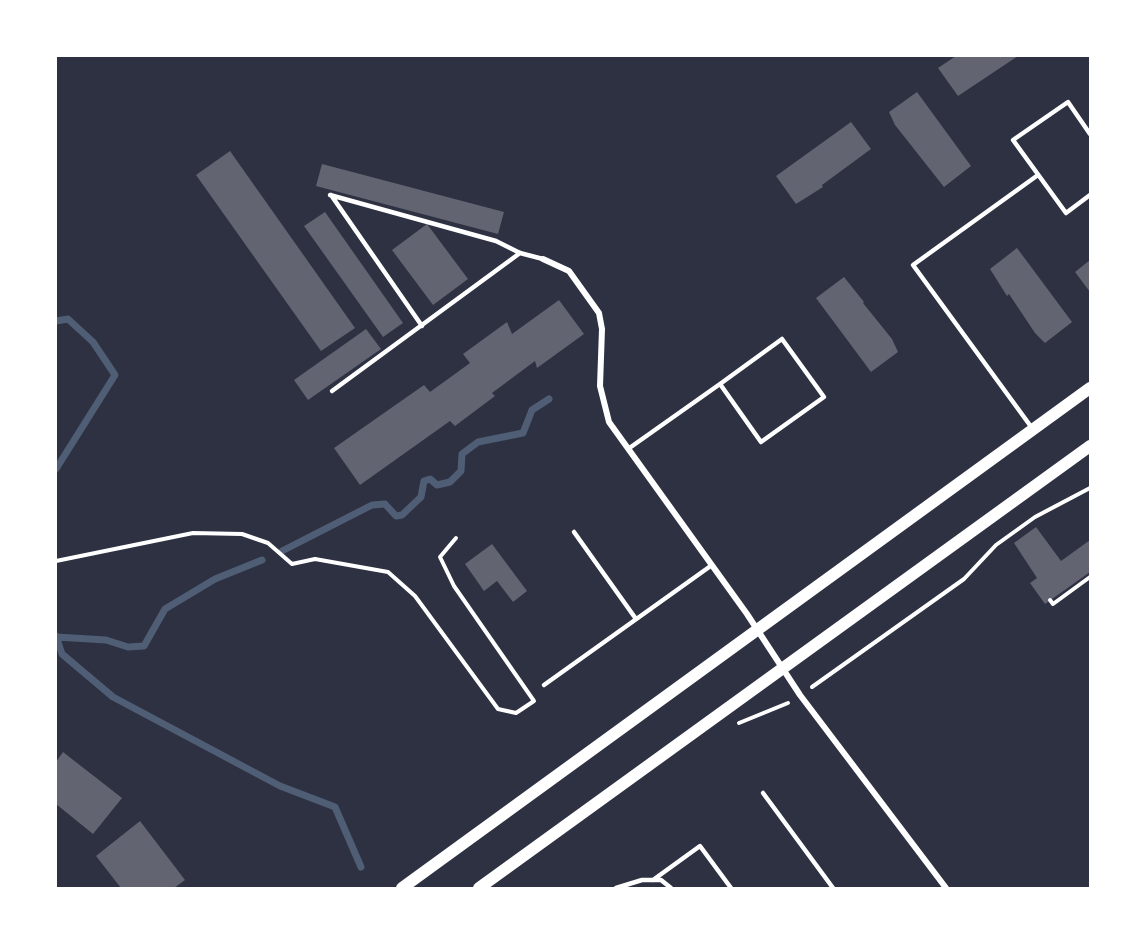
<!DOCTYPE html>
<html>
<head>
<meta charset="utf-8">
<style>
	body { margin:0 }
	#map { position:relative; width:1146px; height:944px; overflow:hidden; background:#2d3142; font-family:Barlow,sans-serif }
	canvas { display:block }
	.frame { position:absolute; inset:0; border:57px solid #fff; pointer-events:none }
</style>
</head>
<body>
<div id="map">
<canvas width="1146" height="944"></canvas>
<div class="frame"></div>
</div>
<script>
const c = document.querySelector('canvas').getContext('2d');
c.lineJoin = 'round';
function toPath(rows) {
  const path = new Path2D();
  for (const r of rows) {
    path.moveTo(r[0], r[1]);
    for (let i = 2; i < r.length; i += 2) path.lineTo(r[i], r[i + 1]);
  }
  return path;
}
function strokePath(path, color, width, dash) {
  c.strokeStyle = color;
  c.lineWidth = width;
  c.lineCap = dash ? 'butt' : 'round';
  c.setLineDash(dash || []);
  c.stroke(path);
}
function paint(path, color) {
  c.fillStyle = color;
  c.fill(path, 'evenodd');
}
strokePath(toPath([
	[56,321,68,319,93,342,115,375,56,469],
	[282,551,372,505,385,504,396,516,402,515,421,497,424,481,430,479,437,485,450,482,461,471,462,454,478,442,523,433,532,410,549,399],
	[56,636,62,654,113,697,280,786,335,807,361,867],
	[56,637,106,640,128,647,144,646,165,609,215,579,262,560]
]), '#4f5d75', 7);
paint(toPath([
	[956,56,1018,56,958,96,938,68],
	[917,92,971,166,944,187,895,125,889,112],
	[851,122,871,149,822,185,823,187,796,204,776,176],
	[230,151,355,328,321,351,196,175],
	[322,164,504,212,498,234,316,186],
	[325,212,403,323,383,337,304,226],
	[427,224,468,279,433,305,392,250],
	[1017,248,1072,322,1045,343,1035,333,1009,294,1007,296,990,269],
	[1090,260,1090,292,1075,272],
	[844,277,864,302,863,303,892,339,898,352,871,372,816,298],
	[559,300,584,334,537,368,535,361,492,393,495,396,455,426,450,421,360,485,334,448,424,385,430,392,470,363,463,354,507,322,512,334],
	[366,329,381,349,308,400,294,380],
	[1036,527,1061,561,1090,540,1090,572,1045,604,1030,583,1037,578,1014,543],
	[492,544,527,591,513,602,497,581,484,591,465,564],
	[63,752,122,798,93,834,56,804,56,762],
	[140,821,185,880,174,888,121,888,96,856]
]), '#626471');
strokePath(toPath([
	[56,561,193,533,242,534,268,543,292,564,315,559,388,572,415,596,498,709,516,713,534,701,454,586,440,557,456,538],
	[1050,600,1053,604,1090,577],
	[812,687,964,579,996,545,1035,517,1090,488],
	[739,723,788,703]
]), '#fff', 4);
strokePath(toPath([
	[1090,134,1068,102,1013,140,1066,213,1090,195],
	[330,195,496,241,520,253,543,259],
	[331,195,422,326],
	[332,391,520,253],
	[1032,428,913,265,1038,175],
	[628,449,720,384,782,339,824,397,761,442,720,384],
	[574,532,636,619],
	[544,685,712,565],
	[763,793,833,888],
	[653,880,700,846,731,888],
	[616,888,642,880,661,880,671,888]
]), '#fff', 4.5);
strokePath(toPath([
	[543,259,569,271,599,313,602,329,600,386,609,422,747,614,800,695,946,888]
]), '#fff', 6);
strokePath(toPath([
	[402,888,1090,388],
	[479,888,1090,446]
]), '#fff', 12);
</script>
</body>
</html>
